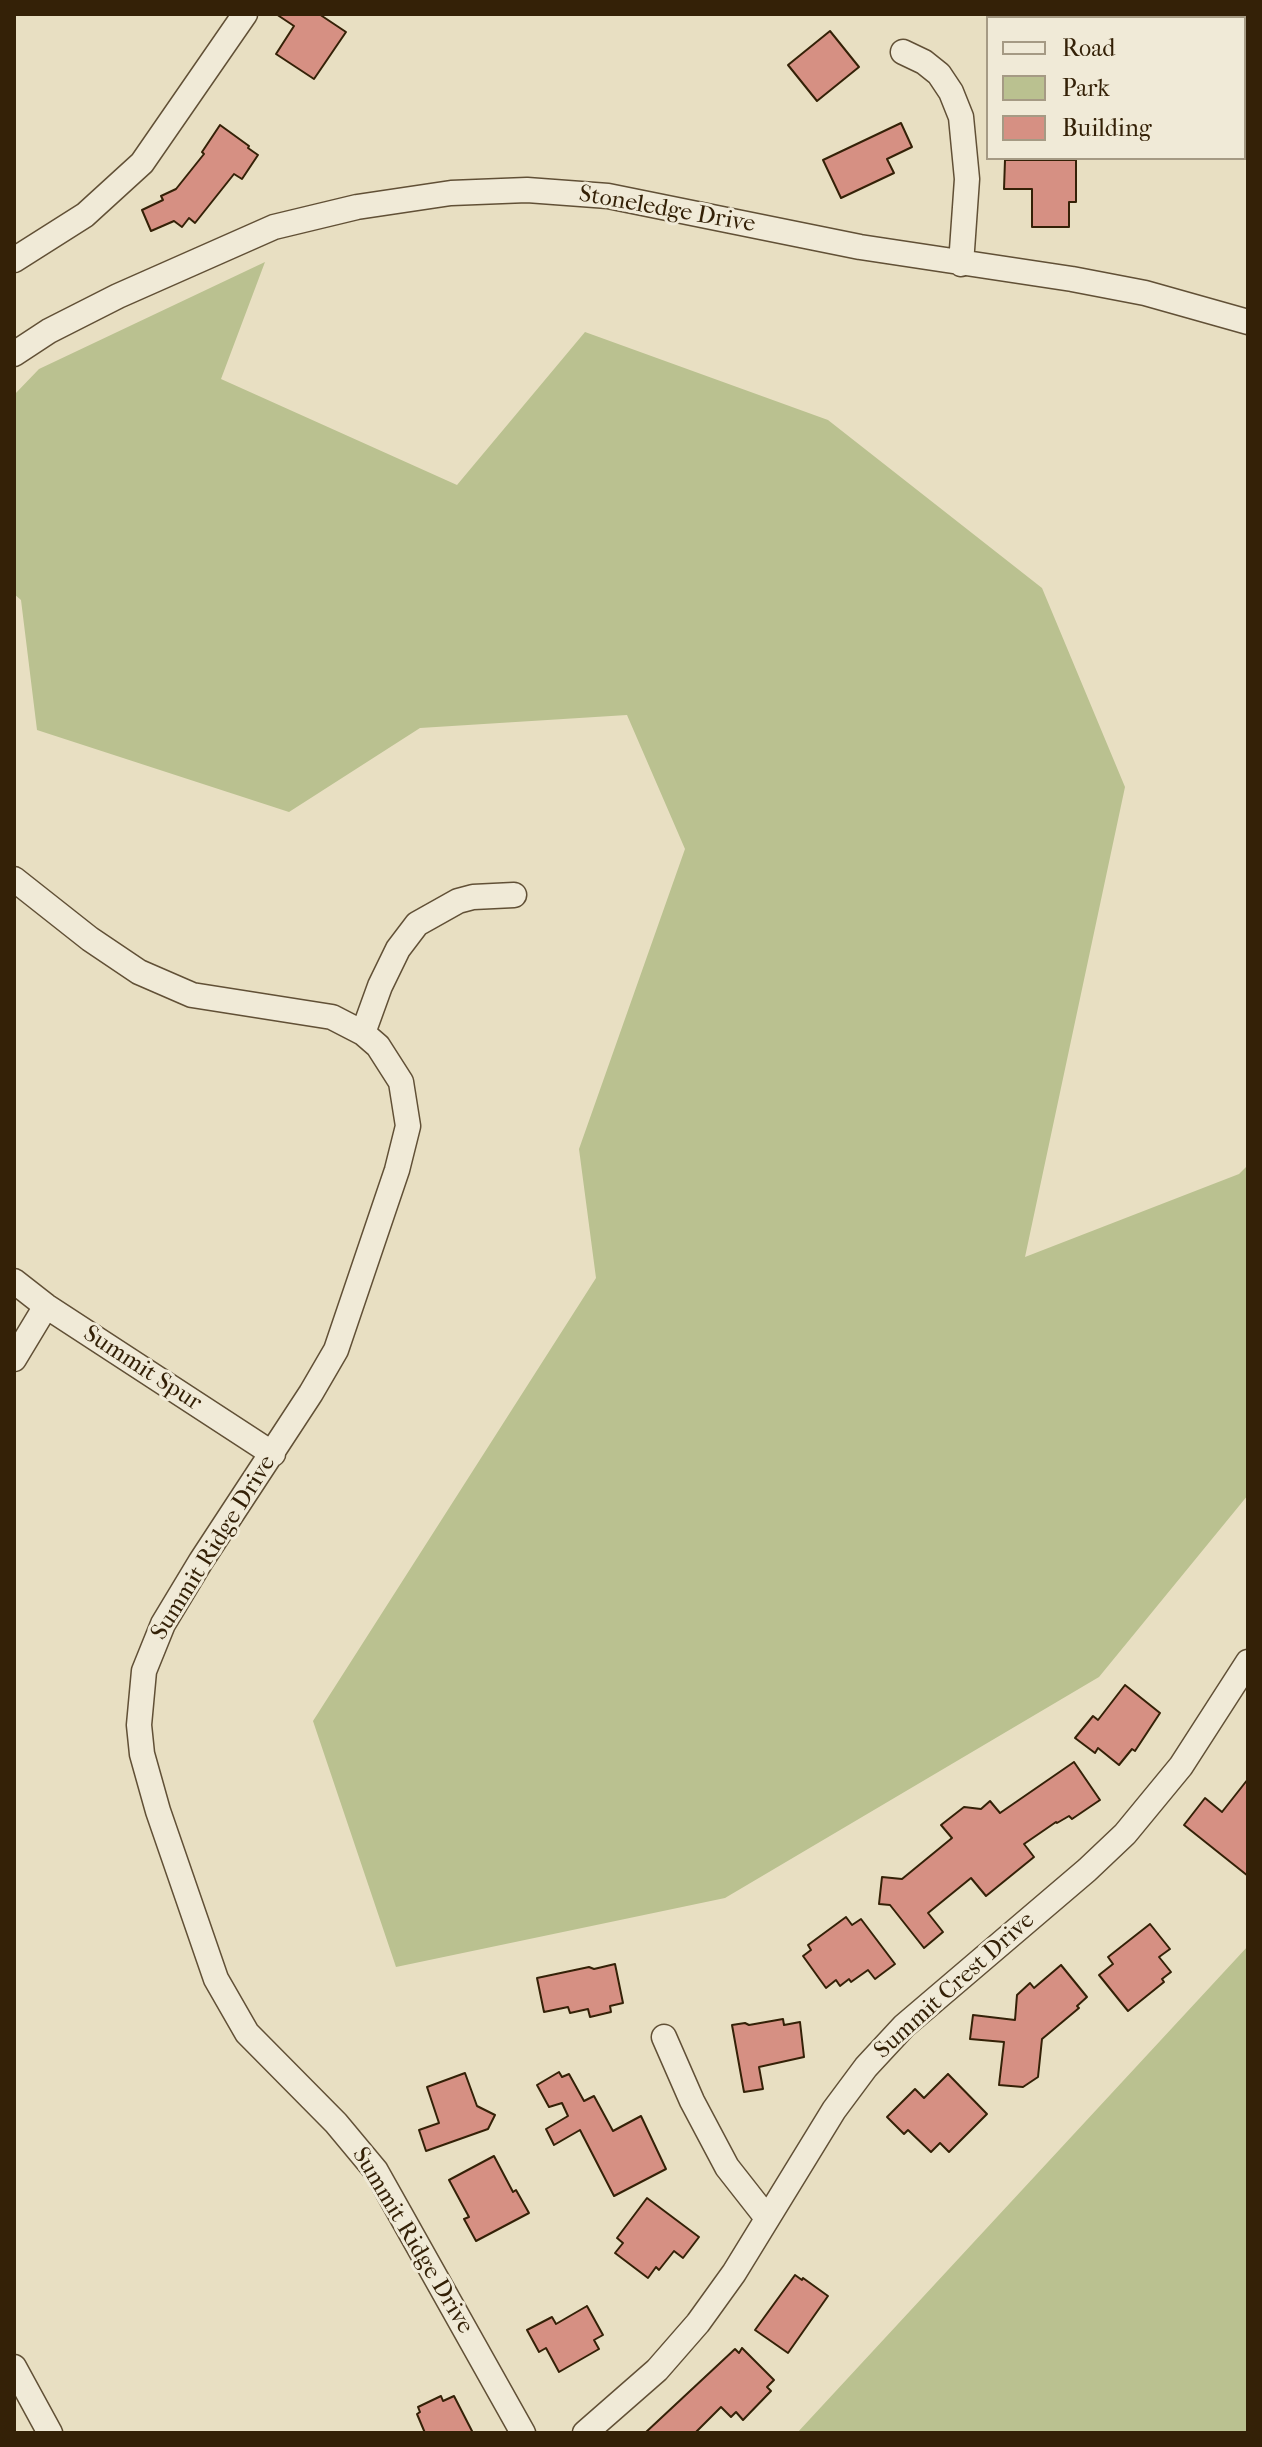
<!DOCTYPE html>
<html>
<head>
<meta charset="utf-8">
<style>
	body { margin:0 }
	#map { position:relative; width:1262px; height:2447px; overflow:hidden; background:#e8dfc2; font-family:"IM FELL French Canon",serif }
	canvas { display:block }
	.frame { position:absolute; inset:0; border:16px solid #342107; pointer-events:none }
	.legend { position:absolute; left:986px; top:16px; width:260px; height:144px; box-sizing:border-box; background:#f0ead7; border:2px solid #a59a84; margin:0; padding:10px 14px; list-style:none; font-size:24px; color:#342107 }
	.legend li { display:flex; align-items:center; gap:16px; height:40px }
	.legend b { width:40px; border:2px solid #a59a84 }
</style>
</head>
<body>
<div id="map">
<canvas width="1262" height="2447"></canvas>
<div class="frame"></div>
<ul class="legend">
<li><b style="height:10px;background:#f0ead7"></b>Road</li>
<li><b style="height:22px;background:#bac190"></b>Park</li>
<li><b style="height:22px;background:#d69083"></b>Building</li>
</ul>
</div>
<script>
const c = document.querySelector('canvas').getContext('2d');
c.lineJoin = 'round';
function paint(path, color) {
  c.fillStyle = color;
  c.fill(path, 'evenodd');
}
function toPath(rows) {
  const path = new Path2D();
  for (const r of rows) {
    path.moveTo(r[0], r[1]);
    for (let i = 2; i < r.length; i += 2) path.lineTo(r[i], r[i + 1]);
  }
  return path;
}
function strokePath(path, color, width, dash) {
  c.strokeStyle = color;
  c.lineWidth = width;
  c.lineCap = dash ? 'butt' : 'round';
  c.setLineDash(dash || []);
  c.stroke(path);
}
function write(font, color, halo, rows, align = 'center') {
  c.font = font + ' "IM FELL French Canon",serif';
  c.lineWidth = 6;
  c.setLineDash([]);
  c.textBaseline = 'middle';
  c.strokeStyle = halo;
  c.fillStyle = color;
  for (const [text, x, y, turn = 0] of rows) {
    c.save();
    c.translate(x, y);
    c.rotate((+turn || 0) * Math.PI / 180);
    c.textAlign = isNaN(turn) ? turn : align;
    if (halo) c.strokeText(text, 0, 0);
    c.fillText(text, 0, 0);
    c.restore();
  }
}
paint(toPath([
	[265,262,221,379,457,485,585,332,828,420,1042,588,1125,787,1025,1257,1239,1174,1248,1165,1248,1495,1099,1677,725,1898,396,1967,313,1721,596,1278,579,1149,685,849,627,715,420,728,289,812,37,730,21,600,14,594,14,395,39,369],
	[1248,1946,1248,2433,797,2433]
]), '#bac190');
const building = toPath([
	[276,14,319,14,346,32,314,79,276,54,294,26,276,14],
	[830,31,859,67,817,101,788,65,830,31],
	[901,123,912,147,887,159,894,173,841,198,823,160,901,123],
	[220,125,249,146,248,148,258,155,242,179,234,174,195,223,189,218,182,227,174,221,151,231,142,210,163,200,161,196,176,189,204,154,202,152,220,125],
	[1005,160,1076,160,1076,202,1069,202,1069,227,1032,227,1032,189,1004,189,1005,160],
	[1125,1685,1160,1713,1135,1751,1132,1749,1119,1765,1098,1748,1095,1753,1075,1738,1093,1716,1098,1720,1125,1685],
	[1074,1762,1100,1800,1072,1819,1069,1816,1057,1823,1056,1822,1024,1844,1034,1857,986,1896,971,1878,928,1913,943,1932,924,1948,890,1905,879,1904,882,1877,902,1879,952,1838,941,1825,964,1807,981,1809,990,1801,1000,1813,1074,1762],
	[1248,1779,1248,1876,1184,1825,1205,1798,1222,1812,1248,1779],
	[846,1917,852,1925,861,1919,895,1964,875,1979,868,1970,851,1982,849,1979,840,1986,836,1980,826,1988,803,1956,811,1950,808,1945,846,1917],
	[1150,1924,1170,1949,1159,1957,1171,1972,1162,1979,1164,1982,1128,2011,1099,1975,1113,1964,1108,1957,1150,1924],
	[615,1964,623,2003,610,2006,611,2012,590,2017,588,2009,570,2013,568,2007,544,2012,537,1978,589,1967,594,1969,615,1964],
	[1061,1965,1087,1997,1077,2006,1079,2008,1042,2039,1038,2077,1023,2087,999,2085,1004,2042,970,2039,973,2015,1015,2020,1017,1995,1030,1983,1034,1988,1061,1965],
	[783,2019,784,2025,800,2022,804,2057,759,2067,763,2089,744,2092,732,2025,745,2023,749,2025,783,2019],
	[559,2072,562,2077,569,2074,584,2101,594,2096,613,2131,641,2116,666,2169,614,2196,580,2130,554,2145,546,2129,568,2116,562,2103,549,2107,537,2085,559,2072],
	[465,2073,477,2106,495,2115,488,2129,426,2151,419,2130,439,2123,427,2087,465,2073],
	[948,2074,987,2114,949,2152,940,2143,931,2152,908,2130,904,2134,887,2117,915,2089,924,2098,948,2074],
	[494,2156,513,2192,516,2190,529,2213,476,2241,464,2219,469,2217,449,2180,494,2156],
	[647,2198,699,2237,683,2258,674,2251,659,2270,656,2267,648,2278,615,2253,623,2243,617,2238,647,2198],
	[795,2275,802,2280,803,2278,828,2296,788,2353,755,2330,795,2275],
	[587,2306,603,2335,594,2340,599,2349,559,2372,546,2348,539,2352,527,2330,552,2317,556,2324,587,2306],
	[742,2348,774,2380,767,2387,771,2391,743,2420,736,2412,731,2417,721,2407,695,2433,645,2433,735,2349,739,2353,742,2348],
	[441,2396,443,2401,454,2396,473,2433,425,2433,417,2414,420,2412,418,2407,441,2396]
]);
paint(building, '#d69083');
strokePath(building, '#342107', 2);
const minor = toPath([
	[903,52,924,62,939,74,951,92,961,117,967,179,961,264],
	[14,260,85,215,142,163,245,14],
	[14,354,49,331,118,296,274,227,357,207,451,193,527,190,608,196,860,247,1072,279,1145,293,1248,322],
	[14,879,90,939,139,972,192,995,332,1017,363,1033,378,1046,401,1082,408,1126,397,1170,336,1350,311,1393,201,1561,163,1624,144,1671,139,1725,142,1754,158,1811,216,1979,247,2033,336,2123,376,2171,523,2433],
	[363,1033,380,986,398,949,417,924,458,901,473,897,514,895],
	[14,1281,46,1306,273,1454],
	[14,1359,46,1306],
	[664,2037,692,2101,727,2167,767,2218],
	[14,2367,50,2433],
	[585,2433,657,2370,698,2323,734,2273,834,2110,866,2067,904,2026,1087,1870,1125,1834,1181,1766,1248,1662]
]);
strokePath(minor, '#615036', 27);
strokePath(minor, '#f0ead7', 24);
write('24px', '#342107', '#f0ead7', [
	["Stoneledge Drive",667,210,10],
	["Summit Spur",142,1369,33],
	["Summit Ridge Drive",214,1548,-58],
	["Summit Crest Drive",955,1986,-42],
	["Summit Ridge Drive",412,2241,59]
]);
</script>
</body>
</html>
